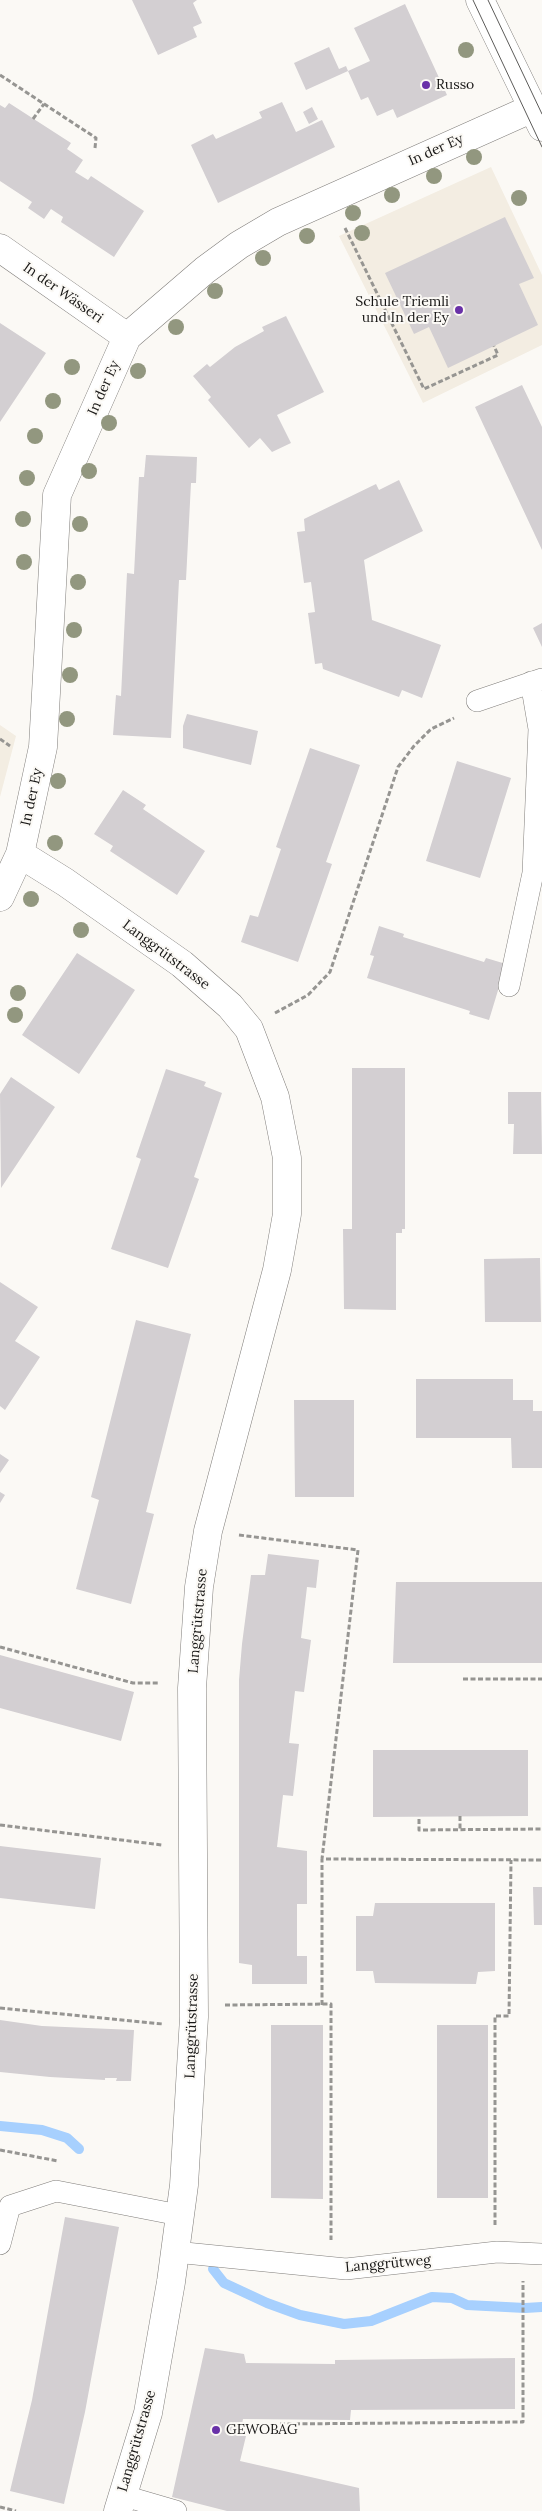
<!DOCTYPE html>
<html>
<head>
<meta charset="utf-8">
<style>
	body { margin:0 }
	canvas { display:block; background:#fbf9f5 }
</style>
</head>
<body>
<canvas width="542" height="2511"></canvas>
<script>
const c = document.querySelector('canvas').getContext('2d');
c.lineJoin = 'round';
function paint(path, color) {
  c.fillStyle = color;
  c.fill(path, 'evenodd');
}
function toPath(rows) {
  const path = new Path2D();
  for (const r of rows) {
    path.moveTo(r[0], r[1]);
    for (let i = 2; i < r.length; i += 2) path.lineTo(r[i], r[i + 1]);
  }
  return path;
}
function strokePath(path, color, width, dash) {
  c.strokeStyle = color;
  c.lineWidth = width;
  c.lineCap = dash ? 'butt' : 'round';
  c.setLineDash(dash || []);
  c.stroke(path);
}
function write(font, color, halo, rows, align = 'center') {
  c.font = font + ' Lora,serif';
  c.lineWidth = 4;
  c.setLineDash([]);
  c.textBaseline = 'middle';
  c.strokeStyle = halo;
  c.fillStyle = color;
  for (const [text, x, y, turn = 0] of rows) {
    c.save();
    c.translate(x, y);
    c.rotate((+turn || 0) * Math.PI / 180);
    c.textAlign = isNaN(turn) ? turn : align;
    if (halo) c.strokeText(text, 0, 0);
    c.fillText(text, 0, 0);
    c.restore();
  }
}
paint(toPath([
	[491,167,542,275,542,345,423,403,339,236],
	[0,725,16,736,0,797]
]), '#f3ede2');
strokePath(toPath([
	[0,2126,42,2130,67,2138,79,2149],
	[213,2269,224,2283,267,2303,300,2315,344,2324,371,2321,432,2297,452,2298,467,2305,525,2308,542,2307]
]), '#a7d0fe', 10);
paint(toPath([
	[132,0,197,0,193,3,202,23,193,27,197,37,158,55],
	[405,4,447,95,397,118,393,109,377,116,368,97,361,100,348,71,306,90,294,63,329,47,339,69,346,66,348,71,370,61,354,28],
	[282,102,296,132,322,120,335,147,218,203,191,145,213,134,216,139,262,118,259,112],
	[9,103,71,143,67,149,83,160,75,172,88,180,91,176,144,211,114,257,61,222,63,217,51,209,44,219,28,208,32,202,0,181,0,105,5,108],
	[312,107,318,119,309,124,303,112],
	[505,217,534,278,519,284,538,325,448,368,429,327,414,334,385,273],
	[286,316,324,392,277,415,291,443,272,452,260,438,249,448,208,400,211,397,193,376,207,364,210,367,235,347,264,331,262,327],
	[0,323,46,353,0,422],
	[522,385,542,427,542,550,475,407],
	[146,455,197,457,196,483,191,483,186,580,179,580,171,738,113,735,116,695,121,696,127,573,134,574,139,477,144,477],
	[399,480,423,531,364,560,372,620,441,645,422,698,402,690,399,697,323,669,322,663,315,664,308,613,315,612,311,582,304,583,297,532,305,531,304,519,376,484,379,490],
	[542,623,542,647,533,628],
	[187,714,258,731,251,765,183,748,183,726],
	[310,748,360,765,326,862,332,864,298,962,241,942,250,915,258,917,281,849,276,847],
	[457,761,511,778,480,878,426,861],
	[123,790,146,805,143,809,205,851,177,895,110,851,113,846,94,834],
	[379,926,404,934,403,937,484,962,486,958,506,964,489,1020,469,1014,470,1011,367,978,374,956,370,955],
	[77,953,135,990,79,1074,22,1035],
	[352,1068,405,1068,405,1229,402,1229,402,1233,396,1233,396,1310,344,1309,343,1229,352,1229],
	[166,1069,206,1082,204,1086,222,1093,194,1177,199,1179,168,1268,111,1249,141,1159,136,1157],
	[11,1077,55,1107,1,1188,0,1094],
	[508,1092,541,1092,542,1154,513,1154,514,1124,508,1124],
	[540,1258,541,1322,485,1322,484,1259],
	[0,1282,38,1307,15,1341,40,1357,5,1410,0,1406],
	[136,1320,191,1334,146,1512,154,1514,131,1604,76,1589,99,1500,91,1497],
	[416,1379,513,1379,513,1400,533,1400,533,1411,542,1411,542,1468,512,1468,511,1438,416,1438],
	[294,1400,354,1400,354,1497,295,1497],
	[0,1454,9,1460,0,1473],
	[0,1492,5,1495,0,1503],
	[268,1554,319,1560,316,1588,307,1587,301,1638,311,1640,304,1692,295,1691,289,1743,299,1744,293,1796,283,1795,277,1847,307,1851,307,1904,297,1904,297,1956,307,1956,307,1984,252,1984,252,1965,239,1963,239,1680,242,1644,251,1575,265,1575],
	[396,1582,542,1582,542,1663,393,1663],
	[0,1655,134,1692,121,1741,0,1708],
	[373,1750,528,1750,528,1816,373,1817],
	[0,1846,101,1858,95,1909,0,1898],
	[533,1887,542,1887,542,1925,534,1925],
	[375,1903,495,1903,495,1971,478,1972,476,1984,375,1983,373,1971,356,1971,356,1916,373,1916],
	[0,2020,42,2026,134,2030,131,2081,116,2081,117,2078,105,2078,105,2080,50,2077,0,2072],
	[271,2025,323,2025,323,2199,271,2198],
	[437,2025,488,2025,488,2198,437,2198],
	[65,2217,119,2227,85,2412,64,2504,10,2491,32,2400],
	[205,2348,244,2354,246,2363,335,2364,335,2360,515,2358,515,2409,351,2410,350,2420,243,2419,240,2434,246,2436,240,2461,359,2488,360,2511,227,2511,172,2497]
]), '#d3cfd2');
const service = toPath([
	[477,701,542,679],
	[509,986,533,873,539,729,531,682],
	[0,2244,10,2206,56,2191,179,2215],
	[175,2252,346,2269,497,2252,542,2254],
	[121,2495,176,2511]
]);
const minor = toPath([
	[0,248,127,337],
	[20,854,65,882,182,964,230,1006,249,1029,275,1097,287,1158,287,1214,277,1270,208,1531,199,1587,192,1688,194,2017,184,2185,171,2282,148,2413,118,2511],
	[0,897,20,854,43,747,57,495,127,337,205,270,239,245,278,222,533,108]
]);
const secondary = toPath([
	[480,0,542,127]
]);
strokePath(service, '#807e7b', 22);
strokePath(minor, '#807e7b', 29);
strokePath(secondary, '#807e7b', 29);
strokePath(toPath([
	[0,75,96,138,95,148],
	[33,119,44,104],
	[345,228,424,389,498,355,494,346],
	[0,739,10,746],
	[275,1013,308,995,330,972,398,767,414,746,431,729,454,718],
	[239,1535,358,1550,322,1859],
	[0,1647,133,1683,160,1683],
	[463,1679,542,1679],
	[460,1816,460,1829],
	[419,1819,419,1830,542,1829],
	[0,1825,162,1845],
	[225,2005,331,2004,331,2240],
	[322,2005,322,1859,542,1860],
	[0,2008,163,2024],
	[0,2150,58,2161],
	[495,2225,495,2016,509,2016,511,1860],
	[280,2424,523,2422,523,2281],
	[0,2507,16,2511]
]), '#969592', 3, [5, 2.5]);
strokePath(service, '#fff', 21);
strokePath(minor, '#fff', 28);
strokePath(secondary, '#fff', 28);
strokePath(toPath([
	[473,0,542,147],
	[488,0,542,114]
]), '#5c5b59', 1);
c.fillStyle = '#92977f';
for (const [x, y] of [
	[466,50],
	[474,157],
	[434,176],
	[392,195],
	[519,198],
	[353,213],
	[362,233],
	[307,236],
	[263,258],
	[215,291],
	[176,327],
	[72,367],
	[138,371],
	[53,401],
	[109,423],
	[35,436],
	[89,471],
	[27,478],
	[23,519],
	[80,524],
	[24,562],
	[78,582],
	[74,630],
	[70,675],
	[67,719],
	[58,781],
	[55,843],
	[31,899],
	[81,930],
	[18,993],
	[15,1015]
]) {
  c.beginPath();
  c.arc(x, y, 8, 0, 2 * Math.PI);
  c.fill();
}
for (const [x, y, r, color] of [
	[426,85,5,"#6931a8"],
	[459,310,5,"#6931a8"],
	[216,2430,5,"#6931a8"]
]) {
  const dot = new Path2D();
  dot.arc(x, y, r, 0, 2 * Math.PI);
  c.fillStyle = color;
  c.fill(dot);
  strokePath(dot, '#fbf9f5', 2);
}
write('14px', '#181716', '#fbf9f5', [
	["Russo",436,85],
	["Schule Triemli",449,302,"right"],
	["und In der Ey",449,318,"right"],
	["GEWOBAG",226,2430]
], 'left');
write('14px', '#181716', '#fbf9f5', [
	["In der Ey",436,150,-24],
	["In der Wässeri",63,293,35],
	["In der Ey",104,388,-66],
	["In der Ey",32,797,-78],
	["Langgrütstrasse",166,955,37],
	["Langgrütstrasse",198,1621,-85],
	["Langgrütstrasse",192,2026,-88],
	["Langgrütweg",388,2264,-5],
	["Langgrütstrasse",137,2441,-74]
]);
</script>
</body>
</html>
